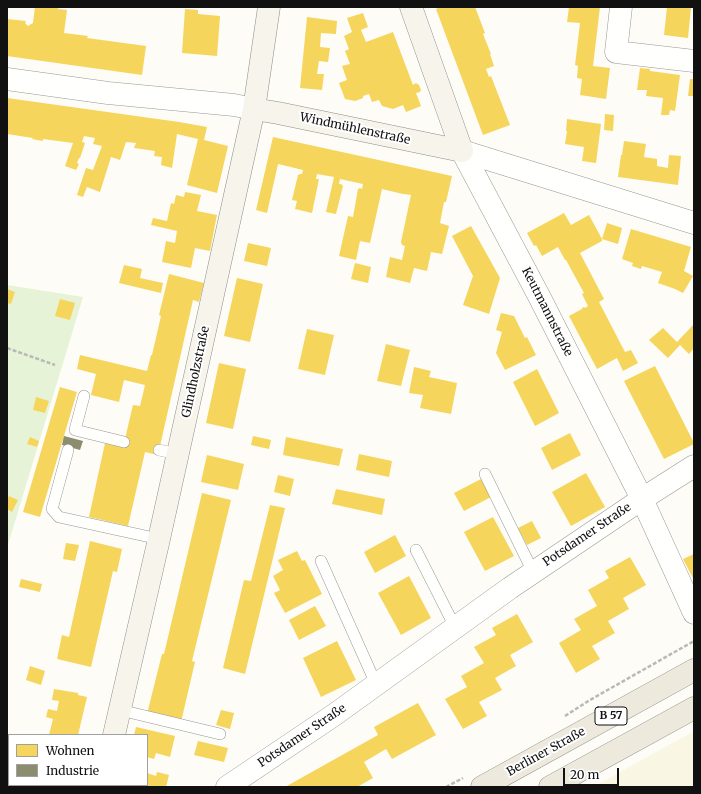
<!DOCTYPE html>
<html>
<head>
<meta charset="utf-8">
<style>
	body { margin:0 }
	#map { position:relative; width:701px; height:794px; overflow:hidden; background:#fdfcf7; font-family:Merriweather,serif }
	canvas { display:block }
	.frame { position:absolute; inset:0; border:8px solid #111; pointer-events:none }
	.legend { position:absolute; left:8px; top:734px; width:140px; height:52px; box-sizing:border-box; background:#fff; border:1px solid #a0a0a0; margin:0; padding:5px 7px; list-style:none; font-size:12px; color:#111 }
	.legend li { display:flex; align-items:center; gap:8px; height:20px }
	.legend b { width:20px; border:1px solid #a0a0a0 }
	.scale { position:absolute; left:563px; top:768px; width:56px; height:18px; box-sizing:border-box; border:2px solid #111; border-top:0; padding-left:5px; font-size:12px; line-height:14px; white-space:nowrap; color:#111; -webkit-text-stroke:3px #fff; paint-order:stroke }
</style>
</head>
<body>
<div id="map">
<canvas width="701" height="794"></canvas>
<div class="frame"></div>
<ul class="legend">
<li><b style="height:11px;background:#f6d55c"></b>Wohnen</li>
<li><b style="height:11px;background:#8c8c6e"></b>Industrie</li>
</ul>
<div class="scale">20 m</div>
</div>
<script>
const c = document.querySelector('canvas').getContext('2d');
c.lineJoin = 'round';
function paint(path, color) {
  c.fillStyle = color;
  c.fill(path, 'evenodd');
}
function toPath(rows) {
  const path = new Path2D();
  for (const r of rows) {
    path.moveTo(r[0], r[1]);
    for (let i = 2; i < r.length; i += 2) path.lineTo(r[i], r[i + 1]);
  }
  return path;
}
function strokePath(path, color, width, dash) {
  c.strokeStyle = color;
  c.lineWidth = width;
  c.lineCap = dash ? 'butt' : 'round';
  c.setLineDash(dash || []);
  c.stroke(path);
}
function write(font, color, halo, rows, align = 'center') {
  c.font = font + ' Merriweather,serif';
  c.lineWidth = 4;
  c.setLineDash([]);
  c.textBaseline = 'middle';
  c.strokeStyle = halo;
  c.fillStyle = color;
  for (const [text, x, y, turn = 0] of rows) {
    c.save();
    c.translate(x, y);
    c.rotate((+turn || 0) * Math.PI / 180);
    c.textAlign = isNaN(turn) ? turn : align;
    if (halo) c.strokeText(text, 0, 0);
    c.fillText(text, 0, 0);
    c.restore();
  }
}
paint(toPath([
	[694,731,694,787,593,787]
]), '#f9f7e4');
paint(toPath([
	[7,285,83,297,7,548]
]), '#e7f3d7');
paint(toPath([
	[35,7,59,7,58,9,67,10,64,33,88,36,87,38,146,46,142,75,7,56,7,19,26,21,25,23,28,26,33,23],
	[440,7,475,7,485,33,483,34,491,54,490,54,494,66,486,69,489,77,491,76,510,125,483,135,436,9],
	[569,7,600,7,593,66,610,68,606,99,580,95,582,79,577,78,578,66,575,65,580,23,567,22],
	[667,7,691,7,688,38,664,35],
	[185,9,198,10,198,14,220,16,217,56,182,53],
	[363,13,368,27,361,30,366,42,393,32,413,85,416,83,419,85,421,90,420,92,416,93,421,106,406,112,403,105,393,109,382,106,379,100,372,102,369,94,363,96,363,98,355,101,345,99,339,83,347,80,342,66,350,64,345,51,349,49,344,36,352,32,347,18],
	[307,17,337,21,336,34,321,33,320,47,330,48,328,62,319,61,317,74,324,74,322,90,300,88],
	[640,68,650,69,650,71,680,75,675,111,670,110,669,115,661,115,663,98,646,96,647,90,637,90],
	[690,79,694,79,694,96,688,96],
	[7,98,179,122,207,127,204,140,228,146,217,193,187,185,198,139,177,134,172,168,161,165,162,157,154,156,155,151,134,148,136,143,126,142,120,160,111,157,100,192,87,187,83,197,77,195,86,168,93,170,102,146,93,144,95,138,84,136,82,142,85,143,80,158,79,158,77,163,79,164,76,170,65,166,73,143,43,139,43,141,32,139,33,138,7,134],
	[605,114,614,115,613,131,604,130],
	[567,119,601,124,596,163,582,161,584,147,565,144,567,131,566,131],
	[273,137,452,176,446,202,444,202,440,223,449,226,442,254,431,252,427,271,414,268,410,283,386,277,390,257,402,260,405,246,402,245,401,242,411,195,404,194,403,194,382,189,370,243,360,241,356,260,339,256,348,216,353,217,358,189,360,188,362,189,363,184,340,179,339,184,341,184,343,186,336,214,326,212,334,177,317,174,316,179,319,179,312,213,295,209,297,201,292,200,298,175,300,174,302,174,303,170,278,164,267,213,256,210],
	[624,141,646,144,644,157,657,159,657,166,668,168,669,155,681,156,678,185,618,177,621,155,622,155],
	[185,192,201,195,197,211,217,215,210,251,195,248,191,268,162,262,166,241,175,243,177,231,151,225,153,218,167,221,171,203,174,204,176,195,184,197],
	[564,213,571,225,589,215,602,239,607,223,622,228,618,244,602,239,602,241,580,253,604,299,599,302,625,352,631,350,638,363,623,371,617,358,597,369,569,316,582,309,582,308,584,307,585,308,588,306,582,294,584,293,566,260,565,260,558,247,542,256,536,245,534,246,527,233],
	[471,226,500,278,489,314,463,305,473,276,452,236],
	[631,229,691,247,684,271,693,276,683,293,675,289,658,283,662,272,642,266,641,269,632,266,633,263,622,259],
	[248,243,271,248,267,266,244,261],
	[355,263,371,267,368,283,351,279],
	[124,265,142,269,140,278,163,283,161,293,119,283],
	[169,274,204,283,199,302,193,300,158,455,145,452,128,526,89,517,105,443,123,447,133,405,140,406,145,385,124,380,119,402,91,395,96,374,77,369,80,355,147,371,151,355,152,355,161,316,159,315],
	[237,278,263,284,250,342,224,336],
	[7,289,15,292,11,304,7,303],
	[60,299,75,303,70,320,55,316],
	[501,313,514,316,525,338,527,337,536,355,505,370,496,353,502,332,496,330],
	[694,324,694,348,689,354,680,345,668,358,649,340,663,328,677,342],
	[307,329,334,335,325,375,298,369],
	[386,344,410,350,401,386,377,381],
	[219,363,246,369,233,429,206,423],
	[655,366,694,443,694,444,664,459,624,381],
	[414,367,431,371,429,377,457,383,451,414,420,408,423,395,409,393],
	[537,369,559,413,535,426,513,382],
	[60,387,77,392,40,517,23,512],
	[36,397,49,401,45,413,33,410],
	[570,433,581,455,552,470,541,448],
	[253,436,271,440,269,449,251,445],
	[30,437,39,441,37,447,27,444],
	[286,437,343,449,339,466,283,455],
	[359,454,392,461,389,477,356,470],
	[207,455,244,464,238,490,201,482],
	[586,473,605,507,571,526,552,492],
	[278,475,294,479,290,496,274,492],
	[481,479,491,497,464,511,454,493],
	[336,489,385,499,382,515,332,504],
	[202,493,231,500,192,661,195,662,181,722,147,714,162,654,164,654],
	[9,496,18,500,12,512,7,509,7,500],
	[270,505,285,508,245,674,223,668,244,580,251,581],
	[493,517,514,556,485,571,464,532],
	[532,521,541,538,527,545,518,528],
	[395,535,406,556,375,573,364,552],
	[90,541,122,549,117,572,113,571,91,667,57,659,62,635,69,637],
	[66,543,79,545,75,561,63,559],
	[297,551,302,561,305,560,322,594,285,613,274,593,280,590,273,576,283,570,278,560],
	[694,554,694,580,683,559],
	[630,557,646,585,623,598,629,609,608,621,615,633,592,646,600,659,576,673,559,643,581,630,574,619,597,606,588,590,609,578,605,571],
	[409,576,431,618,401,635,378,593],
	[21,579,42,584,40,592,19,587],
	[315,606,326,626,299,640,289,620],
	[517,614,533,642,510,655,516,666,495,678,502,690,479,702,487,716,463,729,445,699,467,687,461,676,484,663,474,647,496,635,492,628],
	[337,641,356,680,321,697,303,658],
	[30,666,45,671,41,685,26,680],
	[54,689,78,693,78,695,87,697,78,735,49,735,53,719,46,717,48,709,57,711,59,701,52,700],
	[418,703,436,735,392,759,386,749,364,762,373,778,357,787,321,787,321,786,319,787,285,787,378,735,374,727],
	[221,710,234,713,230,729,216,725],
	[136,727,175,736,170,757,156,753,154,759,147,757,147,735,134,735],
	[198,741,228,748,224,762,194,755],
	[157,772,169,775,166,787,129,787,129,785,147,785,147,773,156,776],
	[31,785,67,785,66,787,30,787]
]), '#f6d55c');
paint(toPath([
	[64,436,83,441,80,450,62,445]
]), '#8c8c6e');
const lane = toPath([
	[84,396,75,430,124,442],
	[68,450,52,509,59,517,159,539],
	[159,450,178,454],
	[485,474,533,572],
	[416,550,455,627],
	[321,561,376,684],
	[120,710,220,734]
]);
const street = toPath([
	[621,7,616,52,694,61],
	[7,79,108,93,234,105,254,109],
	[462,151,540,298,642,499,694,613],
	[462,151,694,223],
	[227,787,334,715,510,588,642,499,694,466]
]);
const secondary = toPath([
	[411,7,462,151],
	[254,109,278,113,462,151],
	[114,735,159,539,254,109,269,7],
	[102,787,103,785]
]);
const primary = toPath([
	[482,787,694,670],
	[550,787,694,708]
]);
strokePath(lane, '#979795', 12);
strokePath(street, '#979795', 23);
strokePath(secondary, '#8e8d8b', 23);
strokePath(primary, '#858482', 23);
strokePath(toPath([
	[7,348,55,365],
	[565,716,590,700,694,641],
	[446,787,463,778]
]), '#b9b9b8', 2.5, [4, 2]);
strokePath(lane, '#fffffe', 11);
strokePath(street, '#fffffe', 22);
strokePath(secondary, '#f6f4eb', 22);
strokePath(primary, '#ede9dc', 22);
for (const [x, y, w] of [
	[611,716,32]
]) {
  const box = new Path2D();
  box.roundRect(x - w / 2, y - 9, w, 18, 3);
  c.fillStyle = '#fff';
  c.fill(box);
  strokePath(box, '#111', 1);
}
write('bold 11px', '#111', null, [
	["B 57",611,716]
]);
write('12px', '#111', '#fff', [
	["Windmühlenstraße",355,129,12],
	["Keutmannstraße",547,312,63],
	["Glindholzstraße",196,372,-78],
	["Potsdamer Straße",587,535,-34],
	["Potsdamer Straße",302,736,-34],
	["Berliner Straße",546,752,-29]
]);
</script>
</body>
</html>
